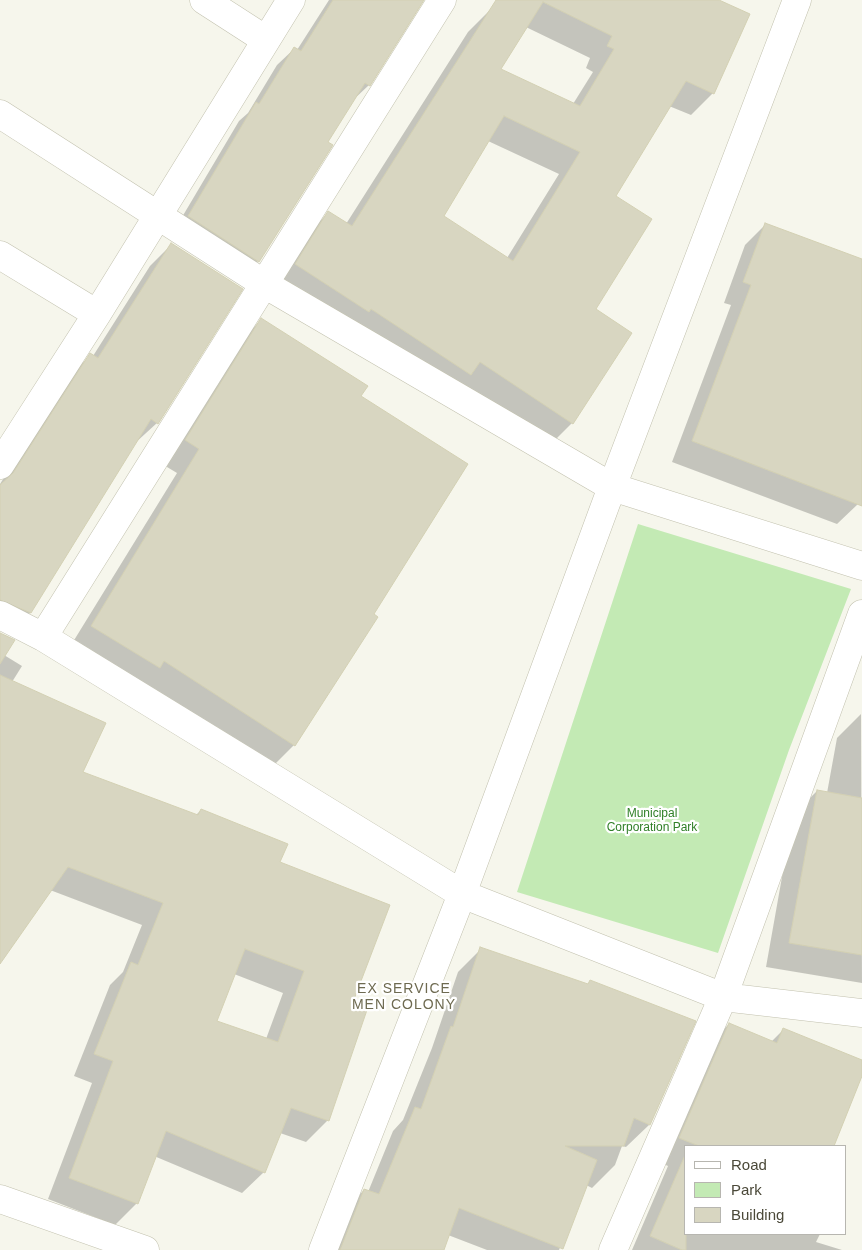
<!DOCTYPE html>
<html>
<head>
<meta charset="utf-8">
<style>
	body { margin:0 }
	#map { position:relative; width:862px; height:1250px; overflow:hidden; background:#f6f6ec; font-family:Helvetica,sans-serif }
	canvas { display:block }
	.legend { position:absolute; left:684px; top:1145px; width:162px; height:90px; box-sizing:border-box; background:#fff; border:1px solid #b7b6b0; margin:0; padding:6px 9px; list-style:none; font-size:15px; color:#4b4939 }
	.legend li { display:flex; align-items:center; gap:10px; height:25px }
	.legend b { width:25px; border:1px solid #b7b6b0 }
</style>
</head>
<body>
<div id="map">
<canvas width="862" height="1250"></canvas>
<ul class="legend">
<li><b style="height:6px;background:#fff"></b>Road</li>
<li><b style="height:14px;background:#c3eab4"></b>Park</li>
<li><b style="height:14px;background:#d8d6c1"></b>Building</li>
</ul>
</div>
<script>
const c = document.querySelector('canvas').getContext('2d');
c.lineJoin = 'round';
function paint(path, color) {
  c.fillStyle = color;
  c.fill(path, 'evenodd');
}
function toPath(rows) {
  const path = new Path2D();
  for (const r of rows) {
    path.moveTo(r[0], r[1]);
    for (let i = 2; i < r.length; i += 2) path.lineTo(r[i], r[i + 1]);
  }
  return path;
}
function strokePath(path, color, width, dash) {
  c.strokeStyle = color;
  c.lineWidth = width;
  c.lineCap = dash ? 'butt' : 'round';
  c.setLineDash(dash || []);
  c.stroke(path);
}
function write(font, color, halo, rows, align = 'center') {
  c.font = font + ' Helvetica,sans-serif';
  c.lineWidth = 4.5;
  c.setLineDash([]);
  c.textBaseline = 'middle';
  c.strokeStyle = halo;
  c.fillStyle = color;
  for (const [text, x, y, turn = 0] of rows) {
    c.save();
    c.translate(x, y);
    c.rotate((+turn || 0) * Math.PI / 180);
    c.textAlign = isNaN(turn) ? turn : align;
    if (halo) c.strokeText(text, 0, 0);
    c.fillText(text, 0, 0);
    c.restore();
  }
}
paint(toPath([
	[638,524,851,589,789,750,718,953,517,892]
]), '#c3eab4');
paint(toPath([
	[329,0,422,0,369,85,351,102,258,261,241,278,172,234,239,121,248,113,277,65,295,48,297,50],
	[505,0,716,0,713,93,691,115,669,106,614,197,572,423,550,445,274,287,306,235,328,213,346,224,468,32,490,10],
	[501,15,590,58,586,68,593,72,573,104,499,69],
	[488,141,559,174,507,258,442,216],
	[765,225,862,260,862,491,858,504,837,524,672,462,731,305,724,303,745,245],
	[172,244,157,423,134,444,30,613,9,634,0,630,0,484,69,376,91,355,93,356,150,266],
	[261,320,372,615,294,745,271,768,68,650,177,473,162,464,238,343],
	[0,634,4,655,22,666,12,682,81,772,196,815,201,810,279,863,352,1003,328,1120,306,1142,280,1133,264,1172,242,1193,154,1156,137,1203,115,1225,48,1199,92,1083,74,1076,110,985,123,972,142,925,50,890,0,962],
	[234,974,283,993,266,1039,215,1022],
	[861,714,862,983,766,967,793,815,817,791,827,793,837,738],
	[481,949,587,985,590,982,649,1125,626,1147,622,1146,615,1165,592,1188,586,1185,559,1250,487,1250,448,1235,442,1250,327,1250,341,1213,364,1190,368,1192,393,1131,403,1120,432,1048,458,972],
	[729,1024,771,1042,783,1030,862,1062,862,1073,832,1146,686,1146,686,1234,820,1234,816,1242,842,1250,632,1250,668,1166,657,1161,706,1047]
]), '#0003');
const building = toPath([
	[333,0,424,0,370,86,365,83,328,142,333,145,259,262,188,216,256,102,259,104,294,47,301,51,333,0],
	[496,0,719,0,750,14,714,94,686,81,616,196,652,219,596,309,632,333,573,424,480,362,471,375,371,309,369,312,295,264,328,211,352,226,496,0],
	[543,2,612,36,607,46,614,49,580,106,501,69,543,2],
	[504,116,580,152,513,261,444,216,504,116],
	[765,223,862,259,862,506,692,441,751,285,743,282,765,223],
	[171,243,243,289,158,424,151,419,31,613,0,600,0,485,13,473,90,353,98,358,171,243],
	[261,318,368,386,361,396,468,464,374,614,378,617,295,746,164,661,160,668,91,626,199,449,185,440,261,318],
	[0,633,15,640,0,664,0,633],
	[0,675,106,723,83,772,198,815,201,809,288,844,280,862,390,905,353,1002,368,1007,329,1121,291,1108,265,1173,166,1131,138,1204,69,1178,113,1061,94,1054,131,962,138,965,163,903,68,867,0,964,0,675],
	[245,949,304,971,278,1042,217,1021,245,949],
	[817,790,862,798,862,955,789,943,817,790],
	[480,947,588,984,590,980,696,1021,650,1125,634,1118,624,1146,565,1146,597,1160,563,1249,459,1208,444,1250,340,1250,364,1189,379,1194,415,1107,421,1109,451,1026,453,1027,480,947],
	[729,1023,777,1043,783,1028,862,1060,862,1076,834,1146,699,1146,679,1138,729,1023],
	[686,1153,686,1250,682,1250,650,1236,686,1153]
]);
paint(building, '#d8d6c1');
strokePath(building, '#d3d0b3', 1);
const street = toPath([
	[204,0,266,40],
	[0,114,266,285,612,487,862,566],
	[0,255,97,314],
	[0,465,97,314,291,0],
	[0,615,43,637,462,894,723,997,862,1013],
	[43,637,442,0],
	[0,1199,145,1250],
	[323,1250,462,894,612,487,797,0],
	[613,1250,723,997,862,614]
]);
strokePath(street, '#c2c1ae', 29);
strokePath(street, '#fff', 28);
write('12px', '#318029', '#fff', [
	["Municipal",652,814],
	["Corporation Park",652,828]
]);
c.letterSpacing = '1px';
write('14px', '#6e6a50', '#fff', [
	["EX SERVICE",404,989],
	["MEN COLONY",404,1005]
]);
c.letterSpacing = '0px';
</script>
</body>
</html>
